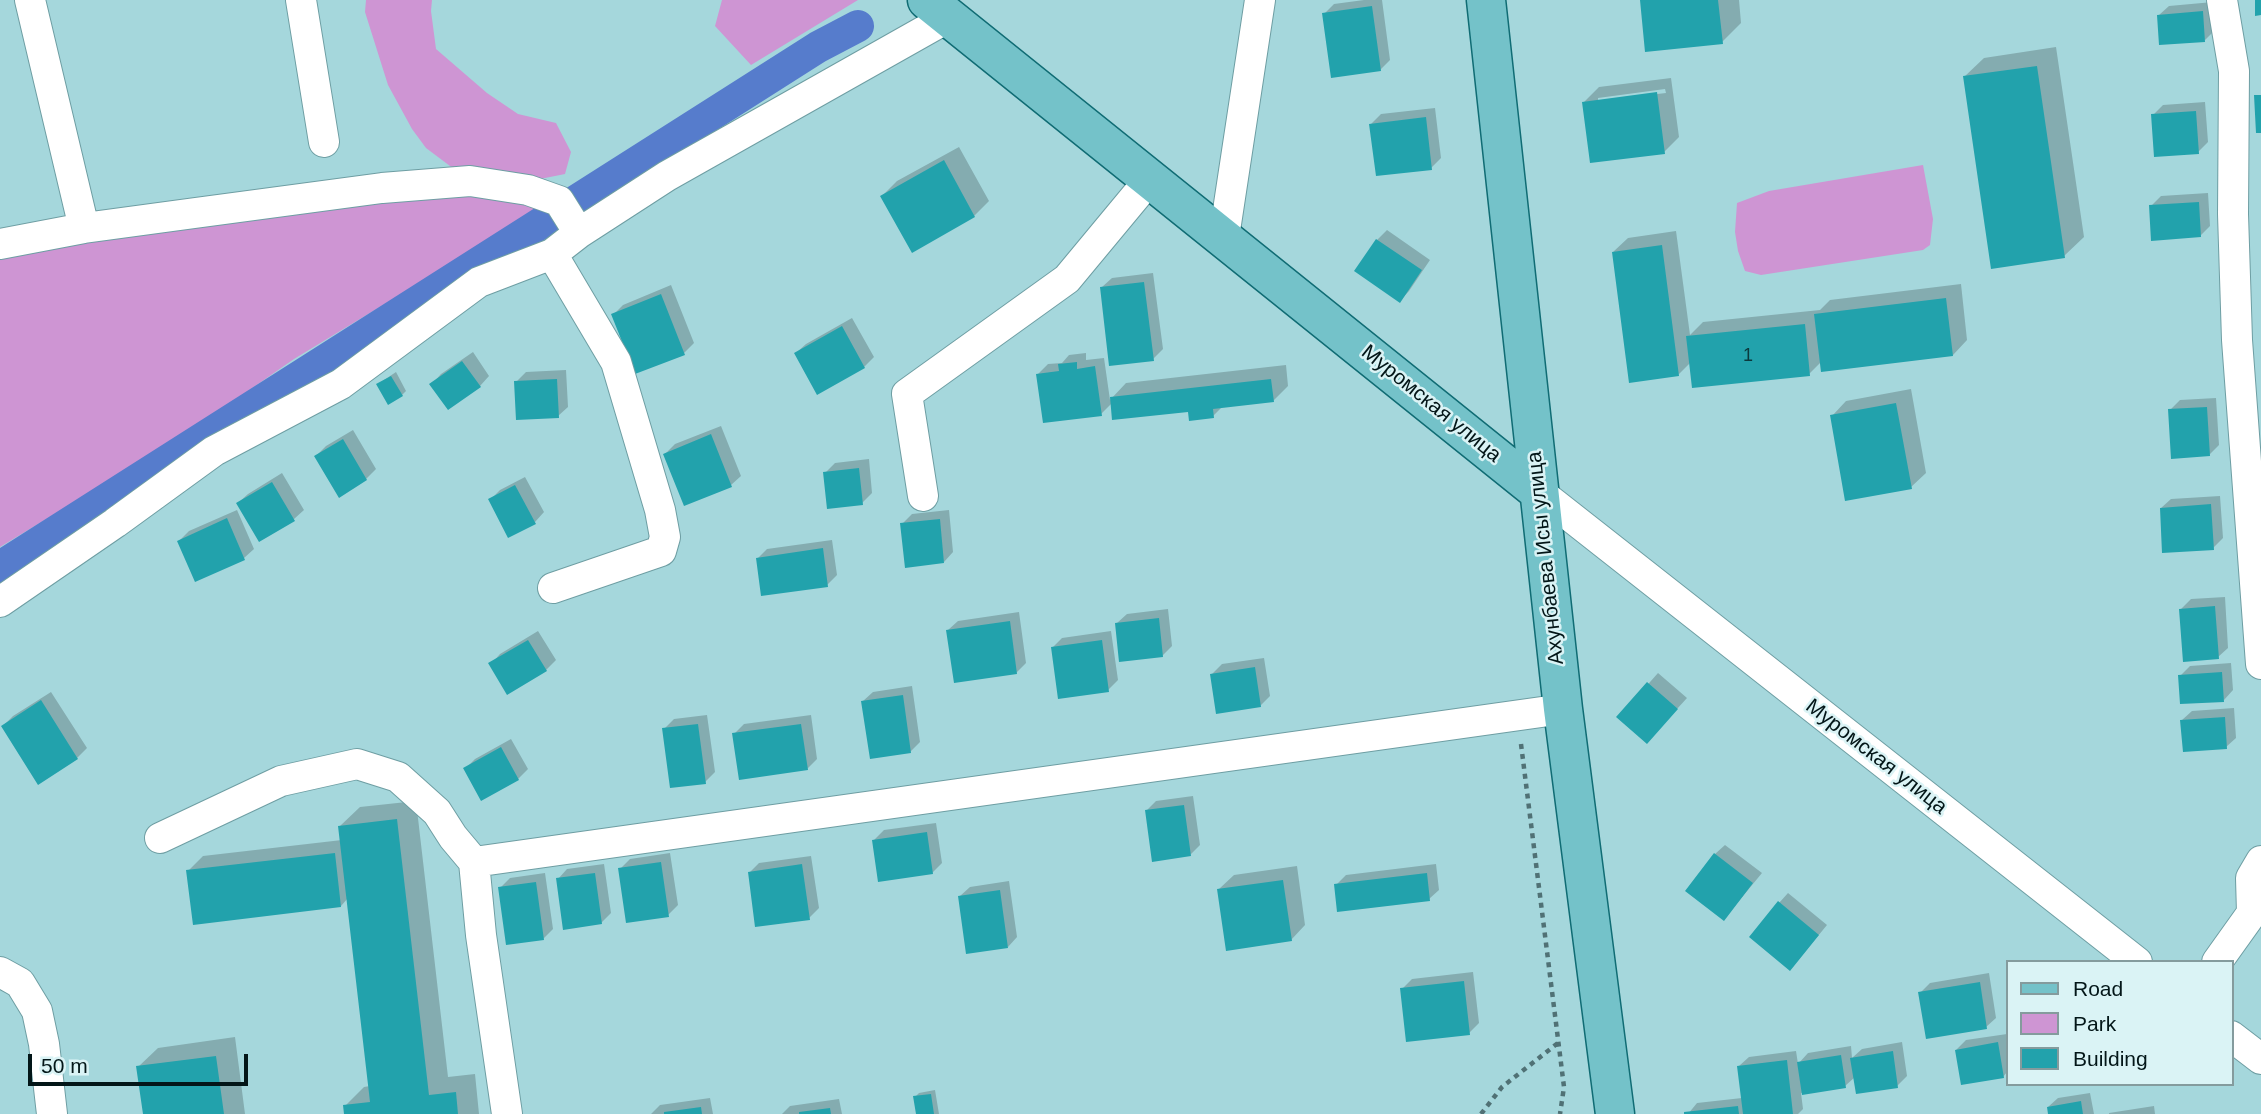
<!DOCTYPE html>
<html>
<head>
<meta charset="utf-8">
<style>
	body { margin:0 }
	#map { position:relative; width:2261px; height:1114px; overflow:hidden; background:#a5d7dc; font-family:Helvetica,sans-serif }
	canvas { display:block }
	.legend { position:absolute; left:2006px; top:960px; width:228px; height:126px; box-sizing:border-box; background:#daf3f5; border:2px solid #849b9d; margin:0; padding:9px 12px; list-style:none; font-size:21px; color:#031618 }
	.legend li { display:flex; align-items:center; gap:14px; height:35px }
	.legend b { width:35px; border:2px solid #849b9d }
	.scale { position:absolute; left:28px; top:1054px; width:220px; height:32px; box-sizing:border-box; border:4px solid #031618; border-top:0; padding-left:9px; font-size:21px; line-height:24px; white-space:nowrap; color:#031618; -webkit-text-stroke:5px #daf3f5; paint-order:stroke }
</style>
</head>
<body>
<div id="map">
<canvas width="2261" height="1114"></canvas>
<ul class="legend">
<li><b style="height:9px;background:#74c2c9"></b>Road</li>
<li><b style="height:19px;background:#ce95d3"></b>Park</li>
<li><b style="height:19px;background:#22a2ac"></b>Building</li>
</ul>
<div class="scale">50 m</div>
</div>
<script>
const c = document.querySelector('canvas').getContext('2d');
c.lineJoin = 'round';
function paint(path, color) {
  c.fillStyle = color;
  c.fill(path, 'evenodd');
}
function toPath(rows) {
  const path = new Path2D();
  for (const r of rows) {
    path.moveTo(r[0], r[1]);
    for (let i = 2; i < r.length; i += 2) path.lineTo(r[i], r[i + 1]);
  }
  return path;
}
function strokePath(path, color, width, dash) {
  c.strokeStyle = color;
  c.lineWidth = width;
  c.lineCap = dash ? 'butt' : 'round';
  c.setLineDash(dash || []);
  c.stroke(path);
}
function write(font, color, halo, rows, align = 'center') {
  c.font = font + ' Helvetica,sans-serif';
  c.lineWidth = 5;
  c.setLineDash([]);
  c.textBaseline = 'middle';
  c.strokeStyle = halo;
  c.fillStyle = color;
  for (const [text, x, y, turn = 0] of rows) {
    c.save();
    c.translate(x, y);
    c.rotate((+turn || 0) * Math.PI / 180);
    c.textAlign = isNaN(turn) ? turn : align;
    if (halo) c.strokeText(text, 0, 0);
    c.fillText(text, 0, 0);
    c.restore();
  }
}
paint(toPath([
	[366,0,432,0,431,11,436,49,487,93,518,114,556,123,571,152,565,174,540,179,454,169,426,148,412,129,388,85,365,12],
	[722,0,858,0,751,65,715,26],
	[1923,165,1933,219,1930,245,1923,250,1761,275,1745,271,1738,251,1735,232,1737,203,1769,191],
	[442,192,510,196,550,211,383,305,294,359,182,437,0,547,0,255,36,253,157,226]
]), '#ce95d3');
paint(toPath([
	[1364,0,1382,0,1390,60,1380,70,1324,14,1334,4],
	[1642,0,1739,0,1741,23,1722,42],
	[2213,2,2214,31,2205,40,2159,15,2169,6],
	[2056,47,2084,237,2064,256,1964,77,1984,58],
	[1671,78,1679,137,1664,152,1584,102,1599,87],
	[1665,89,1666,93,1598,101,1598,98],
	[2205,102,2208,142,2198,152,2153,115,2163,105],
	[1435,108,1441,158,1431,168,1371,124,1381,114],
	[959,147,989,201,974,216,882,196,897,181],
	[2208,193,2210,226,2200,236,2151,206,2161,196],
	[1387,230,1430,260,1409,291,1400,301,1377,240],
	[1676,231,1690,335,1703,322,1820,310,1830,300,1961,284,1967,340,1953,355,1821,362,1809,374,1691,362,1678,375,1613,252,1628,238],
	[1153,273,1163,349,1153,359,1102,287,1112,278],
	[671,285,694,343,684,353,636,372,613,315,623,305],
	[852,318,874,357,864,367,796,353,806,344],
	[473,352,489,376,480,386,432,384,441,374],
	[1086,353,1086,360,1104,358,1110,400,1126,383,1286,365,1288,386,1273,401,1223,406,1213,416,1189,410,1112,403,1101,414,1038,374,1048,364,1062,363,1069,355],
	[566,370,568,407,558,416,516,382,526,372],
	[396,372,406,391,402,395,378,384],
	[1911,389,1926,473,1911,487,1832,416,1846,401],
	[2216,398,2219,445,2209,455,2170,410,2180,400],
	[721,426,741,476,731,485,665,454,675,444],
	[353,430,376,469,366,479,316,456,326,446],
	[869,459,872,493,862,503,825,473,835,463],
	[282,473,304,510,294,519,238,503,248,494],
	[525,477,544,512,535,522,490,500,500,490],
	[2220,496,2223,538,2213,548,2161,508,2171,499],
	[237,510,254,549,244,558,179,541,189,531],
	[949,510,953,552,944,562,902,524,912,514],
	[832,540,837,575,827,585,758,558,767,549],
	[2225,597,2228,648,2218,657,2181,609,2191,599],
	[1168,609,1172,646,1162,656,1117,623,1127,614],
	[1019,612,1026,663,1016,673,948,630,958,621],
	[538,631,556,660,546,670,491,664,500,654],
	[1111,631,1118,680,1108,690,1052,648,1062,638],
	[1264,658,1270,696,1260,706,1212,674,1222,664],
	[2231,663,2233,690,2224,700,2180,676,2190,666],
	[1658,673,1687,698,1656,732,1619,717],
	[912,686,920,742,910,752,863,701,873,692],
	[51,692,87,748,77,758,39,782,3,726,13,716],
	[2234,708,2236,738,2226,747,2182,720,2192,711],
	[707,715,715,772,705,782,664,729,674,719],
	[811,715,817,759,807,769,734,734,744,724],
	[511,739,528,769,518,779,465,769,475,759],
	[1193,796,1200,845,1190,855,1146,811,1156,801],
	[416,801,448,1077,475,1074,479,1114,346,1114,345,1106,364,1087,370,1086,348,898,341,906,188,871,203,856,342,840,340,826,360,807],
	[936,823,942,863,932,873,874,840,884,830],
	[1725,845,1762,873,1724,919,1715,854],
	[670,853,678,905,668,915,620,869,630,859],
	[811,856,819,908,809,918,749,873,759,863],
	[604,864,611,913,601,923,558,879,567,869],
	[1436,864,1439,890,1429,899,1336,885,1346,875],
	[1297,866,1305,925,1291,940,1219,889,1234,875],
	[545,873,553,929,543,939,500,888,510,878],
	[1009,881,1017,937,1008,947,960,896,970,887],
	[1788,893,1827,925,1799,959,1779,903],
	[1473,972,1479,1023,1469,1033,1402,989,1412,979],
	[1989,973,1996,1018,1986,1027,1920,993,1930,983],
	[2007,1034,2007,1072,2003,1077,1956,1050,1966,1040],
	[235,1037,245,1114,144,1114,138,1067,158,1048],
	[1902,1042,1907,1076,1897,1086,1855,1077,1845,1086,1801,1093,1803,1109,1798,1114,1688,1114,1697,1103,1742,1098,1739,1066,1749,1057,1796,1051,1798,1064,1808,1053,1851,1046,1852,1058,1862,1049],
	[935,1090,939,1114,917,1114,915,1097,919,1093],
	[2090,1093,2094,1114,2050,1114,2048,1107,2058,1098],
	[710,1098,713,1114,651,1114,660,1105],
	[839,1099,842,1114,782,1114,790,1106],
	[2154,1106,2155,1114,2109,1114,2109,1113]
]), '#0003');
strokePath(toPath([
	[0,567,818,47,858,26]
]), '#567ccc', 32);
paint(toPath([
	[1640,0,1718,0,1723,44,1645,52],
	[2255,0,2261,0,2261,15,2255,16],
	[1372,6,1381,71,1331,78,1322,13],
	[2203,11,2205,42,2159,45,2157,15],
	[2037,66,2065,258,1991,269,1963,76],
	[1657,92,1665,154,1590,163,1582,102],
	[2254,95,2261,95,2261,133,2256,133],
	[2196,111,2199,154,2154,157,2151,114],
	[1426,117,1432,170,1376,176,1369,124],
	[944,160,975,217,912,253,880,196],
	[2199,202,2201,237,2151,241,2149,205],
	[1376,239,1422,270,1400,303,1354,271],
	[1662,245,1679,376,1629,383,1612,252],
	[1144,282,1154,361,1109,366,1100,287],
	[661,294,685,355,635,374,611,314],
	[1946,298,1953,356,1821,372,1814,314],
	[1805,324,1810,376,1692,388,1686,336],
	[842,326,865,368,817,395,794,353],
	[462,361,481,387,448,410,429,384],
	[1077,362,1077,369,1095,366,1102,416,1043,423,1036,374,1059,371,1058,364],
	[391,376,403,396,388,405,376,384],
	[557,379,559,418,516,420,514,381],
	[1271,379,1274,402,1213,409,1214,418,1189,421,1188,412,1112,420,1110,397],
	[1896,403,1912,489,1845,501,1830,415],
	[2207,407,2210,456,2171,459,2168,409],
	[711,434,732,487,684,506,663,454],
	[343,439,367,480,339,498,314,456],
	[859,468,863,505,827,509,823,472],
	[272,482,295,521,259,542,236,503],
	[515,485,536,524,508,538,488,499],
	[2211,504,2214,550,2162,553,2160,508],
	[227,518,245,560,195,582,177,541],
	[940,519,944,563,905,568,900,523],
	[823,548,828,587,761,596,756,558],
	[2215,606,2219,659,2183,662,2179,609],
	[1159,618,1163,657,1119,662,1115,623],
	[1010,621,1017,674,954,683,946,630],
	[528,640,547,671,507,695,488,663],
	[1102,640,1109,692,1058,699,1051,647],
	[1255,667,1261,707,1216,714,1210,674],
	[2222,672,2224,702,2180,704,2178,675],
	[1647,682,1678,709,1647,744,1616,717],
	[903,695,911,753,870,759,861,701],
	[41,700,78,759,38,785,1,726],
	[2225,717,2227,749,2183,752,2180,720],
	[698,724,706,784,670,788,662,728],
	[801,724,808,770,739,780,732,733],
	[501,747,519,780,481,801,463,768],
	[1184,805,1191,856,1152,862,1145,810],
	[397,819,429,1095,456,1092,458,1114,344,1114,343,1105,370,1102,338,826],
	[927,832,933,874,878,882,872,840],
	[335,853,341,907,193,925,186,870],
	[1714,853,1753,883,1724,921,1685,891],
	[661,862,669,917,626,923,618,868],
	[802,864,810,920,755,927,748,872],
	[595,873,602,924,563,930,556,878],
	[1427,873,1430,901,1337,912,1334,884],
	[1283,880,1292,941,1226,951,1217,889],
	[536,882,544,940,506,945,498,887],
	[1000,890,1008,948,966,954,958,896],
	[1778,901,1819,935,1790,971,1749,937],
	[1464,981,1470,1035,1406,1042,1400,988],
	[1980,982,1987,1029,1926,1039,1918,992],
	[1998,1042,2004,1078,1961,1085,1955,1050],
	[1893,1051,1898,1088,1856,1094,1850,1058],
	[1841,1055,1846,1088,1802,1095,1797,1062],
	[216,1056,224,1114,143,1114,136,1066],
	[1787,1060,1793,1114,1743,1114,1737,1066],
	[931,1094,934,1114,916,1114,913,1096],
	[2081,1101,2083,1114,2048,1114,2047,1107],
	[1738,1106,1739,1114,1684,1114,1684,1112],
	[701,1107,702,1114,664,1114,664,1112],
	[830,1108,831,1114,799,1114,799,1112]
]), '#22a2ac');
const minor = toPath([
	[30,0,84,228],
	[301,0,324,142],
	[2222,0,2234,71,2233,214,2237,340,2261,664],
	[1224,237,1260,0],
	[0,244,84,228,195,213,382,188,470,181,528,190,559,201,579,233],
	[552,254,616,362,660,510,665,537,661,551,553,588],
	[1538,491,2137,962],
	[923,496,907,394,1067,279,1150,179],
	[0,602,115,523,214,451,341,384,479,282,552,254,579,233,667,176,949,17],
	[160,838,281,781,357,764,398,777,437,812,453,837,474,862],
	[2217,962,2252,913,2251,878,2261,861],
	[0,972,20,983,37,1011,44,1044,52,1114],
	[2231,1036,2261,1059],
	[507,1114,481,935,474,862,1563,709]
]);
const major = toPath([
	[927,0,1538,491],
	[1486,0,1563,709,1615,1114]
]);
strokePath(minor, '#6e9ea3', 32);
strokePath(major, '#106c74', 41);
strokePath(toPath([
	[1521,744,1564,1087,1560,1114],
	[1481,1114,1502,1087,1558,1043]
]), '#507175', 4.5, [5, 5]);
strokePath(minor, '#fff', 30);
strokePath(major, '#74c2c9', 38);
write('18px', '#0b393d', null, [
	["1",1748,356]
]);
write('21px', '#031618', '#daf3f5', [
	["Муромская улица",1431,404,39],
	["Ахунбаева Исы улица",1546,558,-96],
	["Муромская улица",1876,757,38]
]);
</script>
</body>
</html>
